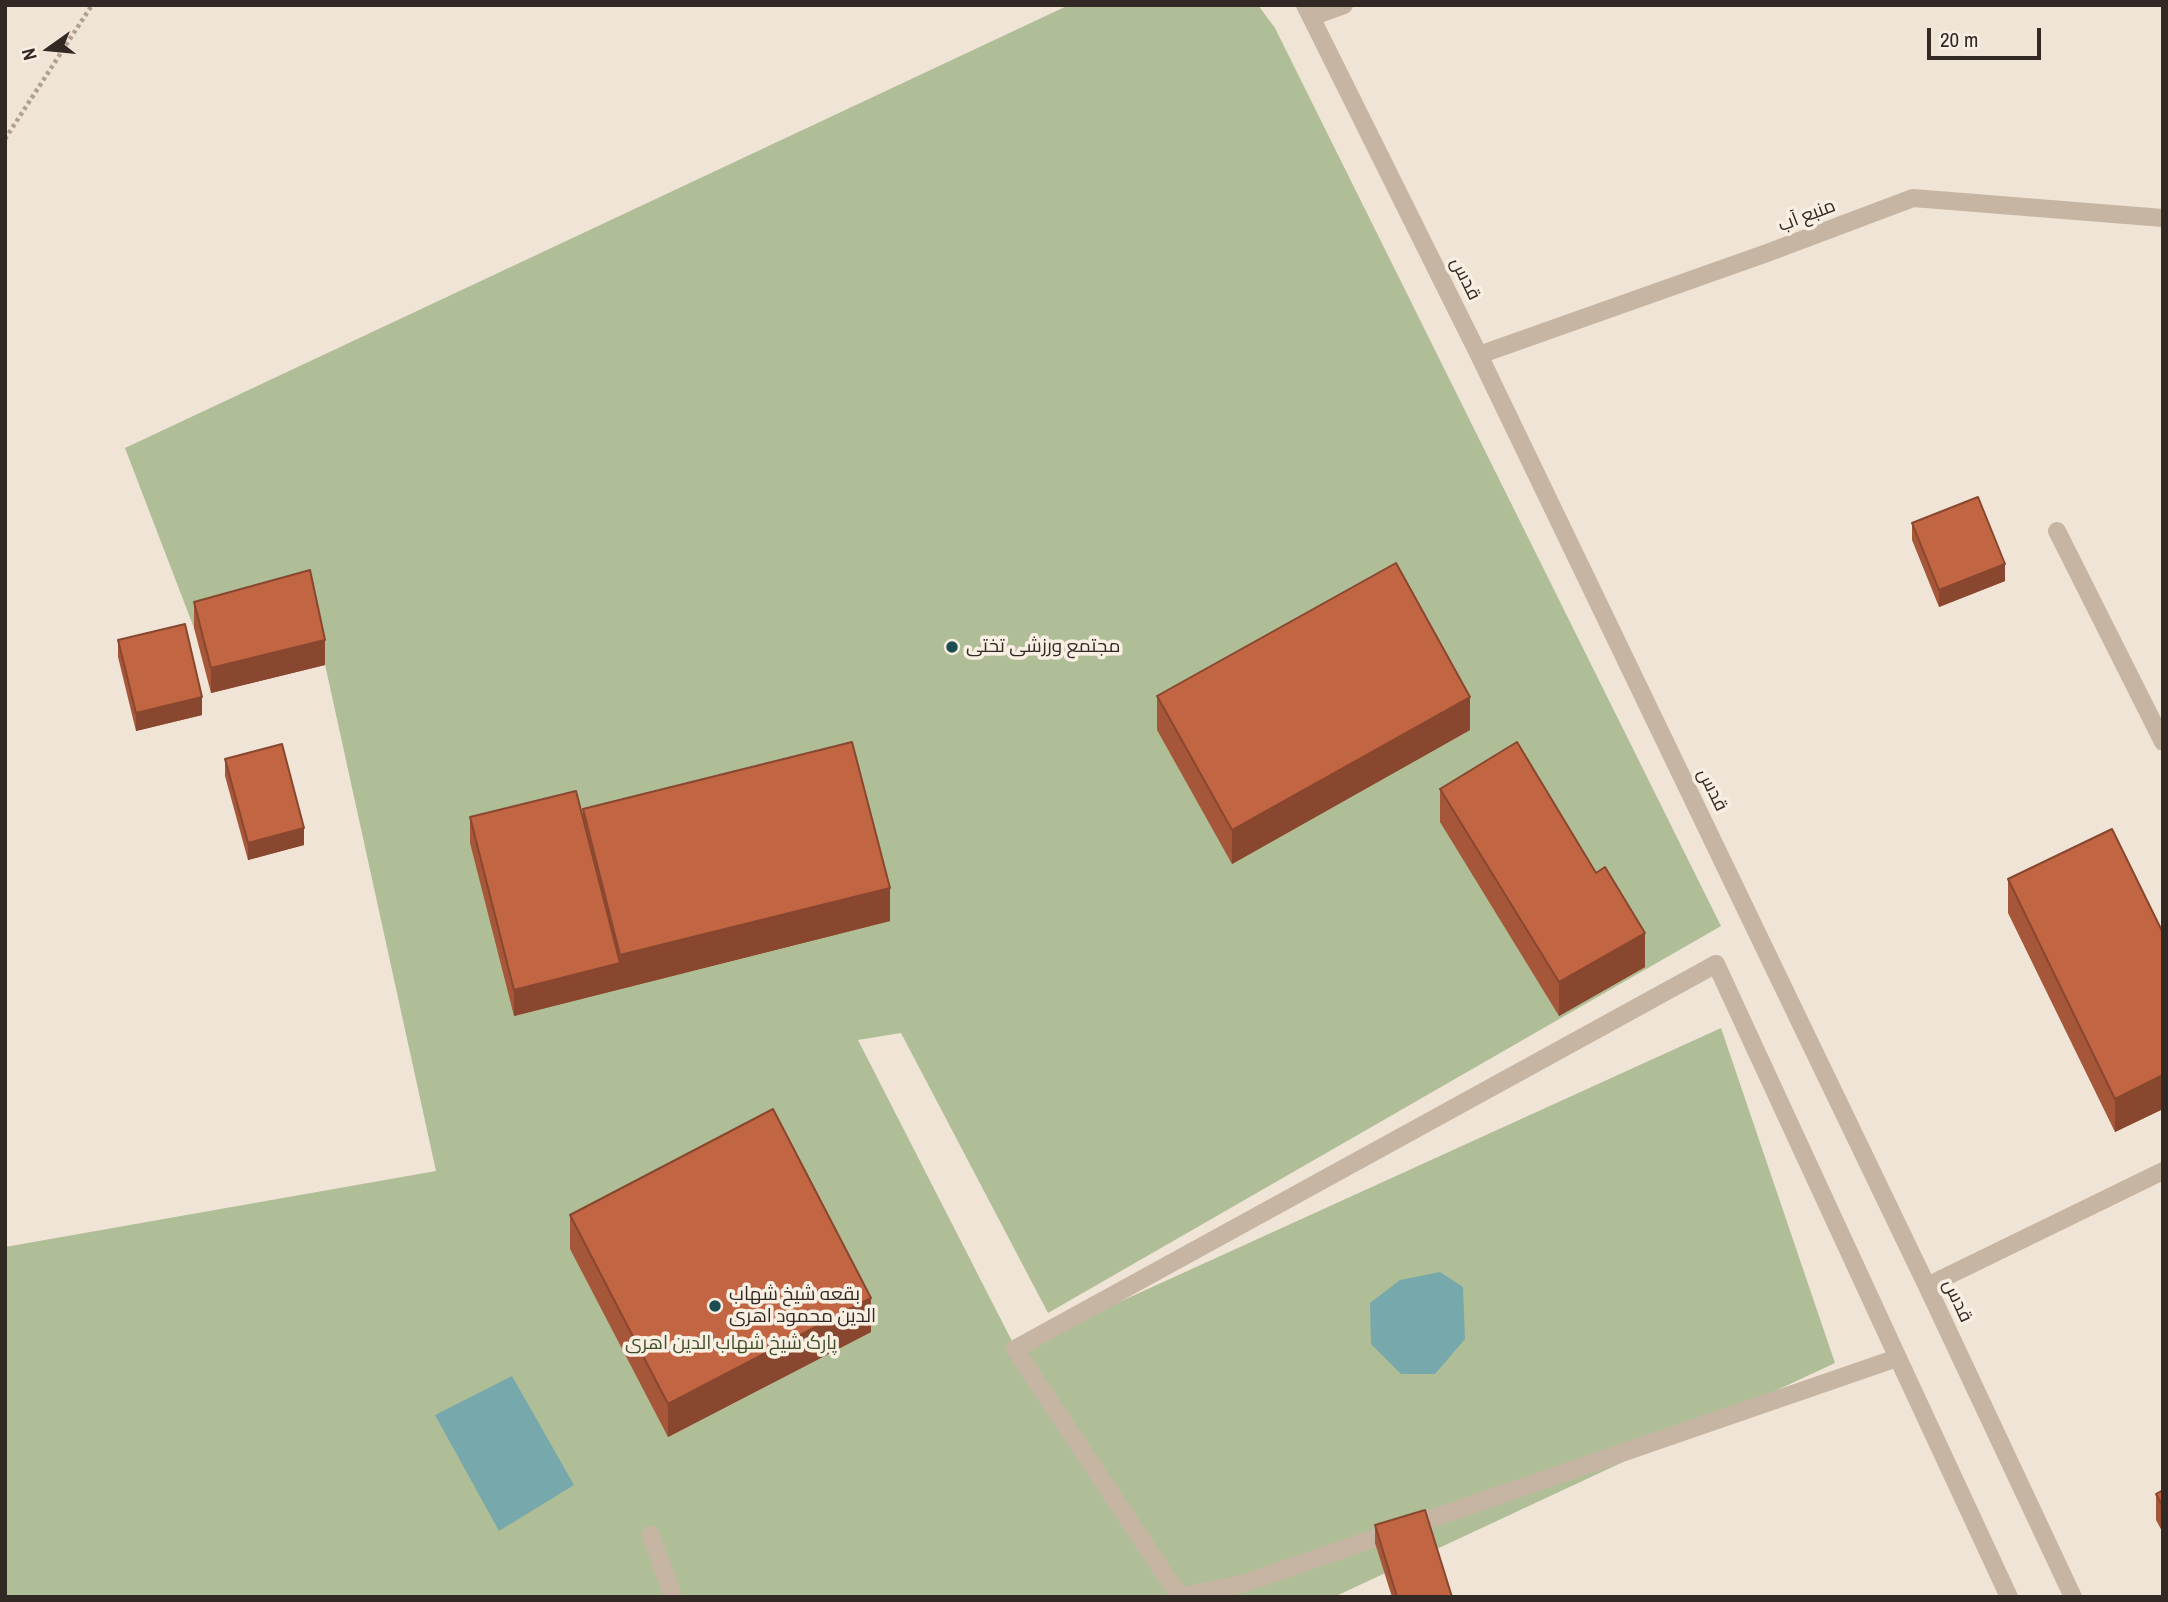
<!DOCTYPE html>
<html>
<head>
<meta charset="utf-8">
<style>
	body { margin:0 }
	#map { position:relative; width:2168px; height:1602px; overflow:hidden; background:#efe4d6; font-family:"Archivo Narrow",sans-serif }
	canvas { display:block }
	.frame { position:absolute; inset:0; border:7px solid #322925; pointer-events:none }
	.north { position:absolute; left:14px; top:14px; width:70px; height:70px; -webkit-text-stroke:5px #f8efe2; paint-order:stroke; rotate:255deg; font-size:19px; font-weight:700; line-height:28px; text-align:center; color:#322925 }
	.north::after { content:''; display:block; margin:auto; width:24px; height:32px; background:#322925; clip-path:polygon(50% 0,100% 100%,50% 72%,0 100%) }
	.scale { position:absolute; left:1927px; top:28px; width:114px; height:32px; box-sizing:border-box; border:4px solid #322925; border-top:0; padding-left:9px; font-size:21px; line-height:24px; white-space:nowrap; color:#322925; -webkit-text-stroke:5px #f8efe2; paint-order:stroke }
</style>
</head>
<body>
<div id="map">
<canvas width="2168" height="1602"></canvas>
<div class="frame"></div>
<div class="north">N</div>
<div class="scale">20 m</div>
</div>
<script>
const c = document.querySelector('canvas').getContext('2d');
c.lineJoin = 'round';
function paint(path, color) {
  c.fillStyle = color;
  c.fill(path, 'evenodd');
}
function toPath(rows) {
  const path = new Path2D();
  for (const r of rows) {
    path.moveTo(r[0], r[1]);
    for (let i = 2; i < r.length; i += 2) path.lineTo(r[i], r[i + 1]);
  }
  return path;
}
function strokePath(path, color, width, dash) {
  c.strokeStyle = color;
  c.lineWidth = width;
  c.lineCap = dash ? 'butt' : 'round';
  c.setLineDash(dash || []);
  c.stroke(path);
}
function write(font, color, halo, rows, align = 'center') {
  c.font = font + ' "Archivo Narrow",Cairo,sans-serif';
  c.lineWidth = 7;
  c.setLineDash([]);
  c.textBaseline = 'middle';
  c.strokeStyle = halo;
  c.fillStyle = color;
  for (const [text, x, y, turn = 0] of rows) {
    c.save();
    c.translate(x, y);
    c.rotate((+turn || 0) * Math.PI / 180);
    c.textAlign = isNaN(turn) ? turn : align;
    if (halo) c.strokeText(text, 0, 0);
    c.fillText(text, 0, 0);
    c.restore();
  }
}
paint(toPath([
	[1069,5,1258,5,1275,28,1721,926,1048,1313,901,1033,858,1040,1016,1349,1721,1028,1835,1363,1334,1597,5,1597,5,1247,436,1171,310,596,194,628,125,448]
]), '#b0be97');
paint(toPath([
	[1440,1272,1463,1287,1465,1339,1435,1374,1401,1374,1371,1344,1370,1303,1400,1280],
	[512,1376,574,1485,499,1531,435,1415]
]), '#77a8ab');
strokePath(toPath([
	[5,139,92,5]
]), '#b29f8e', 4.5, [3.5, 3.5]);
strokePath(toPath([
	[651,1535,673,1597],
	[1179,1596,1015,1349,1716,964,1904,1371],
	[1176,1597,1242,1584,1897,1358]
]), '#c7b5a3', 18);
strokePath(toPath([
	[1305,5,1479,355,1927,1286,2073,1597],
	[1311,17,1344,5],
	[1479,355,1767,253,1913,198,2163,218],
	[2057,531,2163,742],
	[1927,1286,2163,1171],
	[1904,1371,2009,1597]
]), '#c7b5a3', 18);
paint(toPath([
	[1912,523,2005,581,1939,607,1912,540],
	[194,602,325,665,211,693,194,628],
	[118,640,202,715,136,731,118,657],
	[1157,696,1470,730,1232,864,1157,730],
	[225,759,304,845,248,860,225,776],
	[1440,789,1645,967,1559,1016,1440,822],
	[583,809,890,921,514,1016,470,843,470,817,583,816],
	[2008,879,2163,933,2163,1109,2115,1132,2008,913],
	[570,1215,871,1332,668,1437,570,1249],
	[2163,1490,2163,1533,2156,1520,2156,1494],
	[1375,1525,1452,1597,1392,1597,1375,1543]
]), '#a75739');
paint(toPath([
	[2005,564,2005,581,1939,607,1939,590],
	[325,640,325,665,211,693,211,668],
	[202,697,202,715,136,731,136,713],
	[1470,697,1470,730,1232,864,1232,830],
	[304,828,304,845,248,860,248,843],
	[890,888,890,921,514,1016,514,990,620,963,620,955],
	[1645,933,1645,967,1559,1016,1559,982],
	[2163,1075,2163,1109,2115,1132,2115,1099],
	[871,1298,871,1332,668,1437,668,1404]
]), '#88472e');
const building = toPath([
	[1978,497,2005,564,1939,590,1912,523,1978,497],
	[1396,563,1470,697,1232,830,1157,696,1396,563],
	[310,570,325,640,211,668,194,602,310,570],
	[185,624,202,697,136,713,118,640,185,624],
	[852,742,890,888,620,955,583,809,852,742],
	[1517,742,1596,873,1605,867,1645,933,1559,982,1440,789,1517,742],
	[282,744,304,828,248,843,225,759,282,744],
	[576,791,620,963,514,990,470,817,576,791],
	[2112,829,2163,933,2163,1075,2115,1099,2008,879,2112,829],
	[773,1109,871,1298,668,1404,570,1215,773,1109],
	[2163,1490,2163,1507,2156,1494,2163,1490],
	[1425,1510,1452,1597,1397,1597,1375,1525,1425,1510]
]);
paint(building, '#c26542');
strokePath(building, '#88472e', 2);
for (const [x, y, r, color] of [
	[952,647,7,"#1c4d52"],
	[715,1306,7,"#1c4d52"]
]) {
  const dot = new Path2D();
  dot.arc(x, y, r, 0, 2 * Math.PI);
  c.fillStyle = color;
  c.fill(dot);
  strokePath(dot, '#f8efe2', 2.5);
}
write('19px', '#322925', '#f8efe2', [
	["منبع آب",1807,216,-21],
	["قدس",1465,279,64],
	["قدس",1712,790,64],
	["قدس",1957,1301,65]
]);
write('19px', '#322925', '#f8efe2', [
	["مجتمع ورزشی تختی",966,647],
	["بقعه شیخ شهاب",729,1295],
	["الدین محمود اهرى",729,1317]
], 'left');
write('19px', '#404f2a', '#f8efe2', [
	["پارک شیخ شهاب الدین اهری",731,1344]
]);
</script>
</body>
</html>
